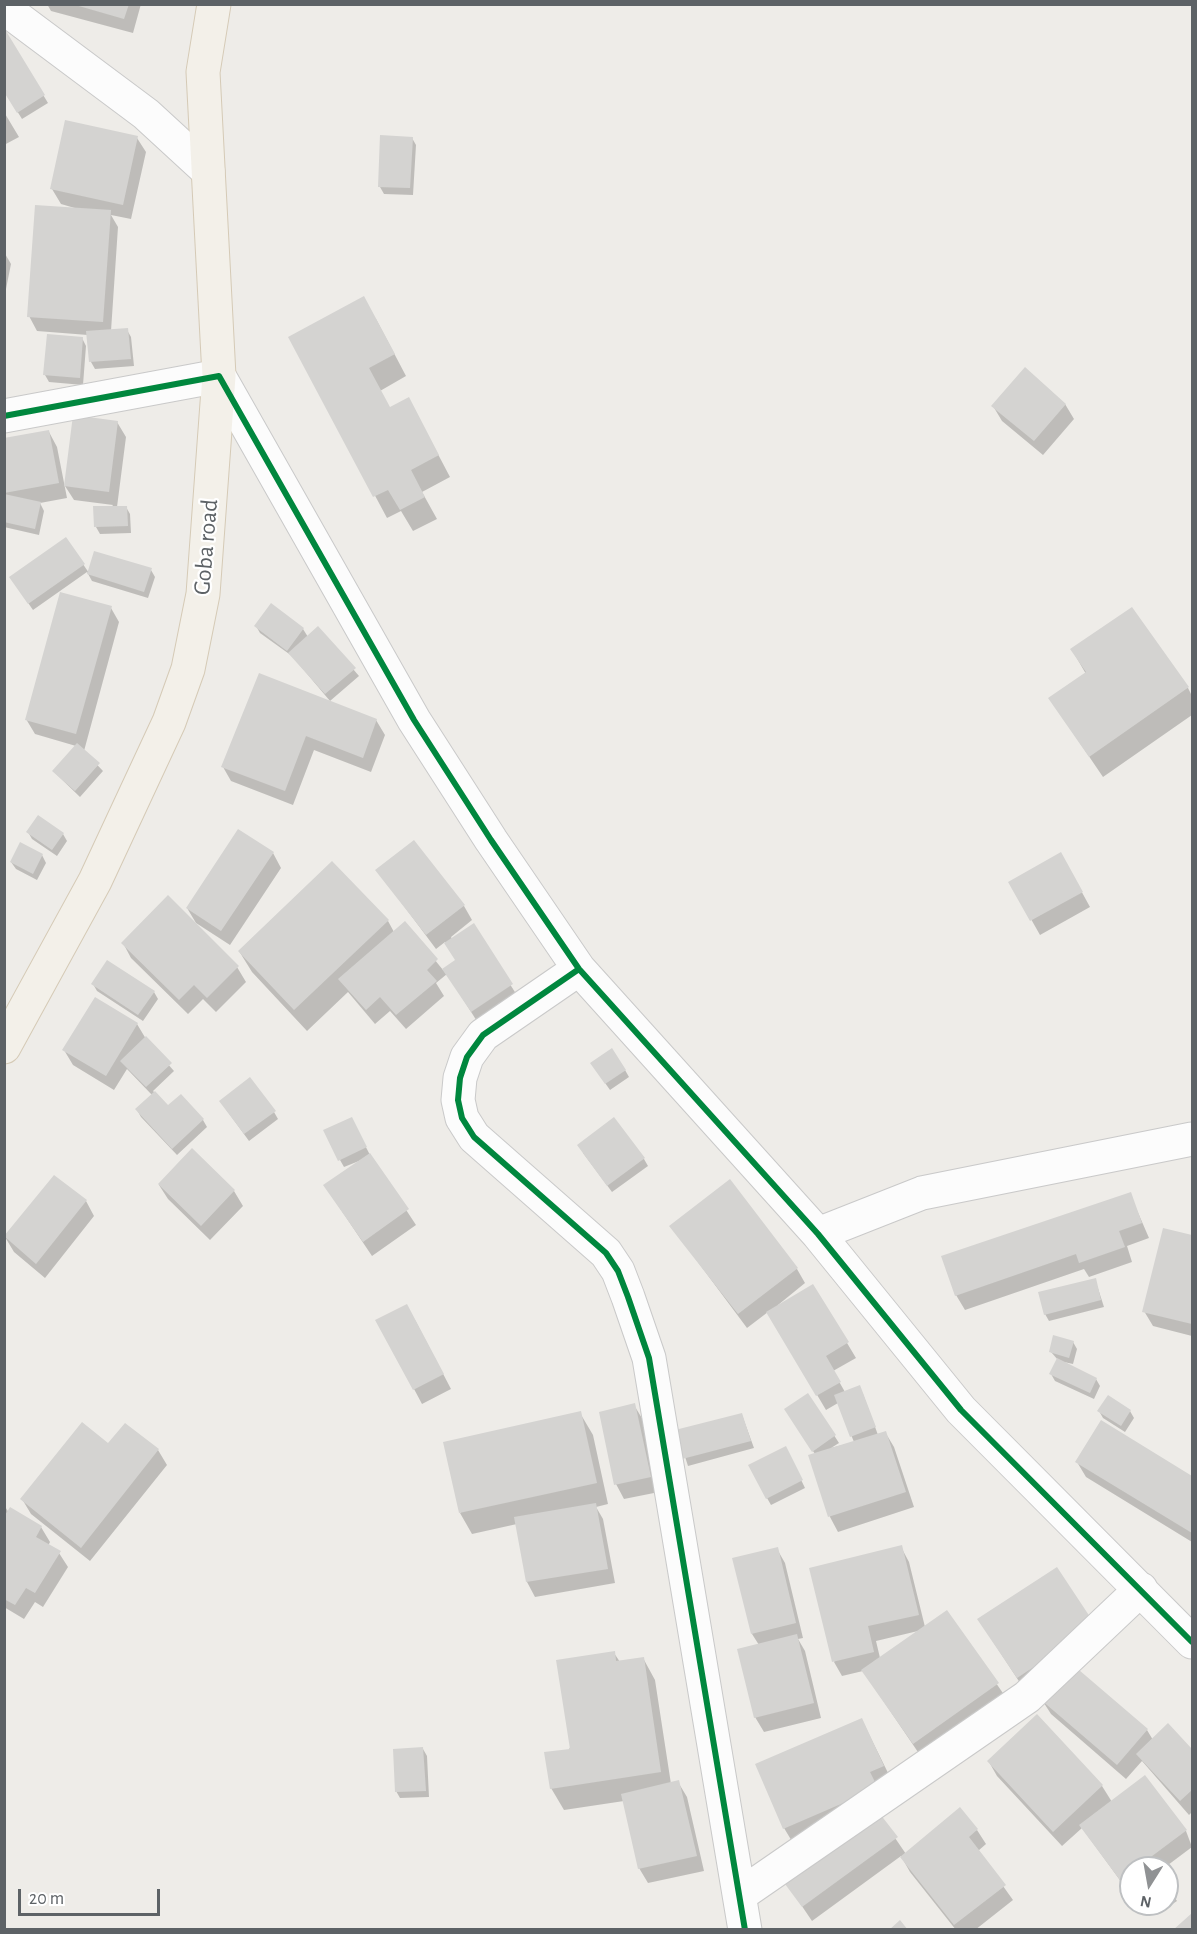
<!DOCTYPE html>
<html>
<head>
<meta charset="utf-8">
<style>
	body { margin:0 }
	#map { position:relative; width:1197px; height:1934px; overflow:hidden; background:#eeece8; font-family:"Alegreya Sans",sans-serif }
	canvas { display:block }
	.frame { position:absolute; inset:0; border:6px solid #5d6266; pointer-events:none }
	.north { position:absolute; left:1119px; top:1856px; width:60px; height:60px; box-sizing:border-box; background:#fff; border:2px solid #bec0c2; border-radius:50%; rotate:191deg; font-size:16px; font-weight:700; line-height:24px; text-align:center; color:#5d6266 }
	.north::after { content:''; display:block; margin:auto; width:21px; height:27px; background:#909294; clip-path:polygon(50% 0,100% 100%,50% 72%,0 100%) }
	.scale { position:absolute; left:18px; top:1889px; width:142px; height:27px; box-sizing:border-box; border:3px solid #5d6266; border-top:0; padding-left:8px; font-size:18px; line-height:21px; white-space:nowrap; color:#5d6266; -webkit-text-stroke:4px #fff; paint-order:stroke }
</style>
</head>
<body>
<div id="map">
<canvas width="1197" height="1934"></canvas>
<div class="frame"></div>
<div class="north">N</div>
<div class="scale">20 m</div>
</div>
<script>
const c = document.querySelector('canvas').getContext('2d');
c.lineJoin = 'round';
function paint(path, color) {
  c.fillStyle = color;
  c.fill(path, 'evenodd');
}
function toPath(rows) {
  const path = new Path2D();
  for (const r of rows) {
    path.moveTo(r[0], r[1]);
    for (let i = 2; i < r.length; i += 2) path.lineTo(r[i], r[i + 1]);
  }
  return path;
}
function strokePath(path, color, width, dash) {
  c.strokeStyle = color;
  c.lineWidth = width;
  c.lineCap = dash ? 'butt' : 'round';
  c.setLineDash(dash || []);
  c.stroke(path);
}
function write(font, color, halo, rows, align = 'center') {
  c.font = font + ' "Alegreya Sans",sans-serif';
  c.lineWidth = 4.5;
  c.setLineDash([]);
  c.textBaseline = 'middle';
  c.strokeStyle = halo;
  c.fillStyle = color;
  for (const [text, x, y, turn = 0] of rows) {
    c.save();
    c.translate(x, y);
    c.rotate((+turn || 0) * Math.PI / 180);
    c.textAlign = isNaN(turn) ? turn : align;
    if (halo) c.strokeText(text, 0, 0);
    c.fillText(text, 0, 0);
    c.restore();
  }
}
paint(toPath([
	[47,4,141,4,133,33,51,11],
	[6,33,48,103,22,119,4,90],
	[4,112,19,137,4,145],
	[137,138,146,152,131,219,111,215,118,227,111,331,127,330,131,337,134,366,95,369,91,362,88,335,37,331,29,316,78,209,61,204,52,189],
	[412,138,416,145,413,195,384,194,380,187],
	[4,252,11,264,4,299],
	[376,319,406,376,380,391,390,409,420,420,450,477,422,492,437,519,413,531,401,511,387,518,290,337],
	[82,338,86,346,83,385,49,382,45,375],
	[1065,404,1074,419,1043,455,1002,421,993,406],
	[117,422,126,437,117,507,126,507,130,514,131,533,100,534,96,527,113,505,74,500,65,486],
	[49,432,57,447,67,498,40,503,44,511,39,535,4,527,4,440],
	[66,539,89,573,151,570,155,577,148,598,92,581,87,572,33,610,15,584],
	[111,608,119,622,84,751,103,771,80,797,53,771,76,746,35,734,26,719],
	[256,626,303,629,308,637,318,628,359,676,330,701,292,656,260,633],
	[1072,650,1188,688,1192,696,1192,715,1103,777,1050,699,1086,674],
	[260,675,376,720,385,735,371,772,314,750,293,805,231,781,223,767],
	[28,832,63,834,67,841,57,856,32,839],
	[273,853,281,868,230,945,196,923,187,908],
	[1061,854,1090,907,1040,935,1010,882],
	[42,855,46,863,37,880,16,869,11,862],
	[377,870,464,906,472,920,451,937,452,939,473,926,520,1000,480,1026,447,974,436,983,444,996,406,1029,390,1011,375,1024,348,992,307,1031,252,972,239,951,388,921,394,932,405,923,443,970,457,961,445,942,436,949],
	[123,943,237,967,246,982,216,1012,203,999,188,1014,131,958],
	[93,984,154,992,158,999,143,1021,97,991],
	[137,1024,146,1039,174,1071,153,1091,168,1107,203,1120,207,1127,177,1155,141,1117,137,1110,152,1095,127,1069,114,1090,73,1065,64,1050],
	[596,1070,625,1070,629,1077,610,1090],
	[225,1108,274,1112,278,1119,249,1141],
	[355,1126,370,1155,416,1225,372,1256,325,1186,364,1159,344,1167,340,1160],
	[583,1153,644,1159,648,1166,612,1192],
	[54,1177,86,1201,94,1216,45,1278,14,1252,5,1237],
	[159,1185,234,1191,243,1206,210,1240,168,1199],
	[1130,1194,1149,1238,1127,1246,1132,1262,1089,1277,1084,1269,965,1310,956,1295],
	[671,1226,797,1269,805,1283,778,1305,779,1306,813,1286,856,1358,833,1371,845,1392,863,1394,878,1435,885,1432,894,1447,914,1507,838,1532,830,1517,810,1456,815,1454,790,1417,808,1395,839,1443,831,1448,854,1442,838,1403,826,1410,768,1312,747,1328],
	[1165,1230,1192,1237,1192,1336,1153,1326,1144,1311],
	[1095,1279,1104,1307,1049,1321,1045,1314],
	[415,1320,451,1389,422,1404,414,1389],
	[1073,1342,1077,1349,1073,1364,1064,1362,1096,1379,1100,1386,1094,1399,1055,1381,1051,1374,1058,1360,1051,1352],
	[634,1405,643,1420,659,1492,624,1499,616,1484],
	[1099,1411,1130,1411,1134,1418,1125,1432,1103,1418],
	[580,1413,593,1435,608,1504,596,1507,603,1519,615,1583,535,1597,527,1582,517,1524,472,1534,460,1513],
	[742,1415,754,1448,688,1466,677,1432],
	[1102,1422,1192,1478,1192,1542,1086,1477,1077,1462],
	[125,1425,158,1450,167,1465,90,1561,31,1514,22,1499,108,1445],
	[789,1455,805,1488,771,1505,767,1498],
	[4,1505,9,1513,41,1527,50,1542,48,1546,59,1553,68,1567,43,1607,35,1602,24,1619,4,1607],
	[901,1547,909,1562,925,1627,947,1612,1007,1699,922,1758,863,1671,842,1676,834,1662],
	[918,1631,880,1658,876,1641],
	[777,1549,785,1563,803,1638,798,1639,805,1651,821,1718,764,1732,755,1717,759,1645,752,1634],
	[988,1634,1103,1641,1026,1692],
	[614,1653,620,1662,643,1658,655,1680,671,1784,678,1782,687,1797,704,1871,648,1883,639,1868,624,1801,564,1810,551,1788],
	[1042,1700,1147,1730,1153,1740,1168,1726,1192,1751,1192,1812,1189,1815,1142,1761,1126,1779,1051,1714],
	[862,1720,892,1781,793,1843,784,1828],
	[423,1749,427,1756,429,1797,400,1798,396,1791],
	[989,1762,1102,1786,1112,1802,1186,1831,1192,1847,1164,1868,1131,1868,1130,1894,1082,1828,1062,1846,997,1776],
	[880,1816,906,1854,977,1830,986,1844,978,1851,1013,1900,975,1930,956,1930,910,1872,901,1856,812,1921,787,1884],
	[1167,1886,1177,1901,1157,1914,1150,1904,1167,1904]
]), '#0003');
paint(toPath([
	[72,4,129,4,124,19],
	[6,31,45,95,17,113,4,92],
	[65,120,138,136,123,205,50,189],
	[380,135,413,137,410,188,378,187],
	[35,205,111,210,103,322,27,317],
	[364,296,395,354,369,368,390,407,409,397,439,455,411,470,425,497,400,510,388,490,373,497,288,337],
	[128,328,131,359,89,362,86,331],
	[47,334,83,337,80,378,43,375],
	[1025,367,1066,404,1034,441,991,406],
	[73,415,118,421,109,492,64,486],
	[49,430,59,483,4,493,4,438],
	[4,494,41,502,35,529,4,522],
	[93,506,127,506,128,526,94,527],
	[66,537,85,564,28,604,9,577],
	[94,551,152,568,144,592,87,574],
	[60,592,112,606,76,734,25,720],
	[271,603,304,628,287,651,254,626],
	[1132,607,1189,687,1089,757,1048,698,1086,672,1070,649],
	[318,626,356,668,325,694,288,653],
	[259,673,377,719,363,758,306,736,285,791,221,767],
	[77,743,100,763,75,791,52,771],
	[38,815,64,833,52,850,26,832],
	[238,829,274,852,221,931,186,908],
	[414,840,465,905,426,935,375,870],
	[20,842,43,854,33,874,10,862],
	[1061,852,1083,892,1030,921,1008,882],
	[332,861,389,920,294,1010,238,951],
	[168,895,239,966,207,998,194,985,179,1000,121,943],
	[405,921,438,959,427,970,437,981,396,1015,380,997,366,1010,338,979],
	[474,923,513,984,471,1012,442,969,455,960,444,943],
	[107,960,155,991,138,1015,91,984],
	[95,997,138,1023,106,1076,62,1050],
	[146,1036,172,1063,146,1087,120,1061],
	[612,1048,626,1070,605,1084,590,1063],
	[250,1077,276,1111,244,1134,219,1101],
	[155,1091,168,1105,181,1094,204,1119,172,1149,135,1109],
	[352,1117,367,1147,338,1161,323,1130],
	[614,1117,645,1158,607,1186,577,1145],
	[192,1148,235,1190,201,1226,158,1184],
	[370,1153,409,1209,363,1242,323,1185],
	[54,1175,87,1200,36,1264,4,1236],
	[730,1179,798,1268,738,1314,669,1226],
	[1131,1192,1142,1223,1119,1231,1125,1247,1079,1263,1076,1254,955,1296,941,1256],
	[1163,1228,1192,1235,1192,1324,1142,1312],
	[1096,1278,1101,1300,1044,1315,1038,1292],
	[813,1284,849,1342,826,1356,841,1382,816,1396,766,1312],
	[407,1304,444,1374,413,1390,375,1320],
	[1053,1335,1074,1341,1069,1358,1049,1352],
	[1057,1358,1097,1378,1090,1393,1049,1374],
	[860,1385,876,1427,850,1437,834,1395],
	[808,1393,836,1435,812,1452,784,1409],
	[1108,1395,1131,1410,1121,1426,1097,1411],
	[635,1403,651,1477,614,1485,599,1412],
	[581,1411,597,1483,459,1513,443,1442],
	[742,1413,751,1441,682,1459,675,1430],
	[1101,1420,1192,1476,1192,1533,1075,1462],
	[82,1422,108,1443,125,1423,159,1449,81,1548,20,1499],
	[886,1431,906,1492,828,1517,808,1455],
	[786,1446,803,1480,766,1499,748,1465],
	[596,1503,608,1569,526,1582,514,1517],
	[10,1507,42,1526,36,1537,61,1551,35,1593,26,1588,15,1605,4,1599,4,1517],
	[902,1545,919,1615,868,1626,874,1652,832,1662,809,1568],
	[778,1547,796,1623,751,1634,732,1558],
	[1057,1567,1096,1626,1017,1678,977,1619],
	[947,1610,999,1683,913,1744,861,1670],
	[797,1634,814,1703,754,1718,737,1649],
	[615,1651,616,1661,644,1657,661,1772,550,1789,544,1752,570,1749,556,1660],
	[1072,1664,1148,1729,1117,1765,1040,1699],
	[1037,1714,1103,1785,1053,1832,987,1761],
	[862,1718,884,1766,870,1772,878,1788,783,1829,755,1764],
	[1168,1723,1192,1749,1192,1790,1180,1801,1136,1754],
	[423,1747,426,1791,395,1792,393,1749],
	[1145,1775,1187,1830,1136,1868,1131,1868,1131,1872,1120,1880,1079,1825],
	[679,1780,697,1856,638,1869,621,1794],
	[960,1807,978,1829,969,1837,1006,1885,954,1925,900,1857],
	[880,1814,898,1837,802,1907,785,1884],
	[1192,1913,1192,1930,1173,1930],
	[900,1920,908,1930,889,1930]
]), '#d4d3d1');
const minor = toPath([
	[4,8,146,114,208,171],
	[4,416,219,376,414,720,491,840,579,969,818,1234,961,1410,1192,1642],
	[579,969,483,1035,467,1057,460,1078,458,1100,462,1118,474,1137,606,1253,618,1271,628,1297,649,1358,745,1930],
	[818,1234,922,1193,1192,1139],
	[740,1895,1027,1697,1141,1589]
]);
const major = toPath([
	[4,1047,95,881,169,722,188,669,203,594,219,376,203,72,214,4]
]);
strokePath(minor, '#c9c9c9', 35);
strokePath(major, '#d5cab6', 35);
strokePath(minor, '#fcfcfc', 33);
strokePath(major, '#f3f0e9', 33);
strokePath(toPath([
	[4,416,219,376,414,720,491,840,579,969,818,1234,961,1410,1192,1642],
	[579,969,483,1035,467,1057,460,1078,458,1100,462,1118,474,1137,606,1253,618,1271,628,1297,649,1358,745,1930]
]), '#00873e', 6);
write('24px', '#5d6266', '#fff', [
	["Goba road",206,547,-85]
]);
</script>
</body>
</html>
